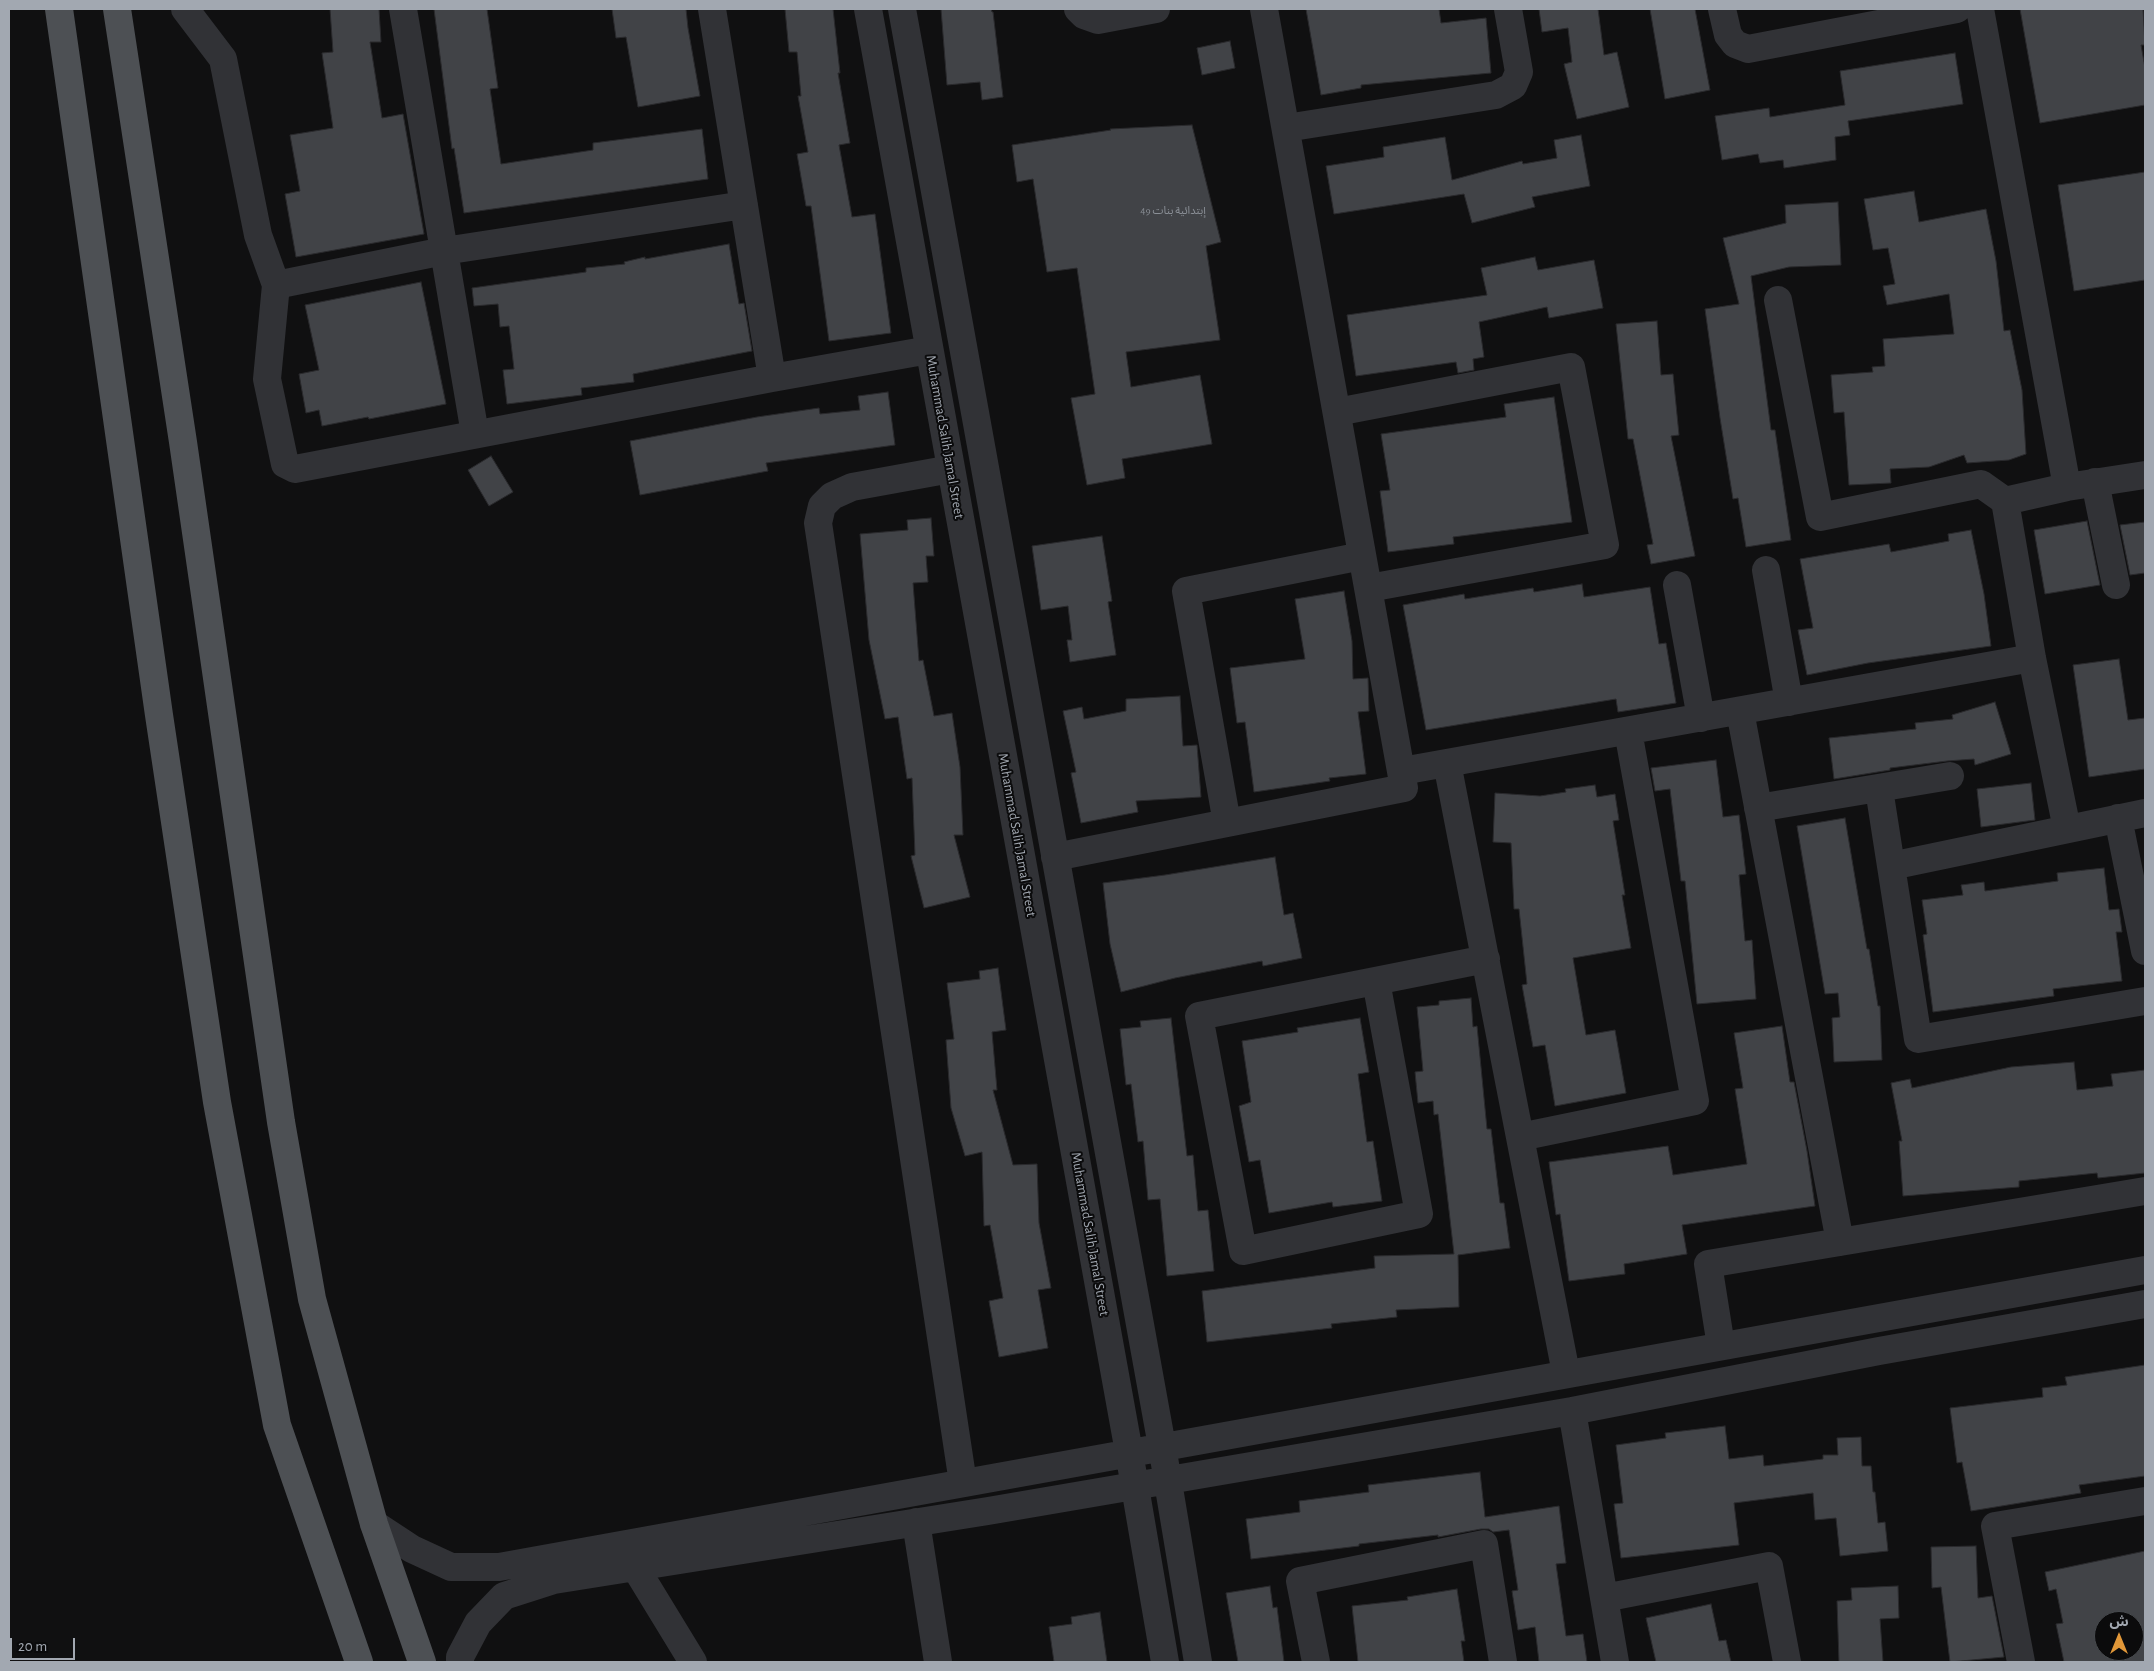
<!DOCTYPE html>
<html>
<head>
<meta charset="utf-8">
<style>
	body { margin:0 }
	#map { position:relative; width:2154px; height:1671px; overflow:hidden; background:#101011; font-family:"Alegreya Sans","Noto Sans Arabic",sans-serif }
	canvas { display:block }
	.frame { position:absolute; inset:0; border:10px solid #a2a8b1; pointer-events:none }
	.north { position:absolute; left:2094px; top:1611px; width:50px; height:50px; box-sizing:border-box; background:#0b0b0c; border:1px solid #474a4e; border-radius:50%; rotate:0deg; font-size:14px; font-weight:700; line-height:20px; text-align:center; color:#a2a8b1 }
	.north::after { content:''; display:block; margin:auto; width:18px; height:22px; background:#e19738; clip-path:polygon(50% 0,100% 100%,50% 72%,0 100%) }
	.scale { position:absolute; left:10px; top:1638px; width:65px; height:22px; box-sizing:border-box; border:2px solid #a2a8b1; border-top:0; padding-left:6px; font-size:15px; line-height:18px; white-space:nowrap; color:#a2a8b1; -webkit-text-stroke:4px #0b0b0c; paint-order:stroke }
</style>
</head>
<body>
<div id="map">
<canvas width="2154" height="1671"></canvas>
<div class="frame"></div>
<div class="north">ش</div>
<div class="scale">20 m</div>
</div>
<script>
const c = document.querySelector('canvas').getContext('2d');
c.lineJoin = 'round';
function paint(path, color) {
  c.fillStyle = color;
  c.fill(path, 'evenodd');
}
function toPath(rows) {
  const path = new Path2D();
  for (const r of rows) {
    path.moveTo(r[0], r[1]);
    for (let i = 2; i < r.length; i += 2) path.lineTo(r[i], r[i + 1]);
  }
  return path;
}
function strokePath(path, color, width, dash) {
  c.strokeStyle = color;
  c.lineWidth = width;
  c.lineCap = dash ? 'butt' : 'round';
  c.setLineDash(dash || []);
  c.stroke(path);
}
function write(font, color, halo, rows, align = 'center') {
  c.font = font + ' "Alegreya Sans","Noto Sans Arabic",sans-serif';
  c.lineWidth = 4;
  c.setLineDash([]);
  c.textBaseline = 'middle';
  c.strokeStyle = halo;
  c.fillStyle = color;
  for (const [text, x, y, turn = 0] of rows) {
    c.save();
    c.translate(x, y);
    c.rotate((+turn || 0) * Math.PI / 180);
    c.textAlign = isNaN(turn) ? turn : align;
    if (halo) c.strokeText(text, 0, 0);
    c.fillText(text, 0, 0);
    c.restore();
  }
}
const building = toPath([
	[330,9,379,9,381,42,370,42,382,118,403,114,424,234,296,257,285,194,300,191,290,135,333,128,322,53,333,52,330,9],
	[434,9,487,9,498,88,490,89,501,164,593,150,593,143,702,129,708,179,464,213,454,148,452,149,434,9],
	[612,9,686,9,688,28,700,96,638,107,626,37,616,38,612,9],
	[785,9,833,9,840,73,838,73,850,143,839,145,852,217,875,214,891,333,829,341,811,206,806,206,797,154,808,152,798,96,801,96,797,52,789,52,785,9],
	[941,9,991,9,992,12,993,12,1003,97,982,100,980,82,947,85,941,9],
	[1306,9,1439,9,1441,23,1486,18,1491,73,1361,85,1361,88,1321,95,1306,9],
	[1539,9,1598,9,1604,55,1617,52,1629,107,1577,119,1564,64,1572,62,1568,28,1542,32,1539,9],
	[1650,9,1695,9,1710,90,1665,99,1650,9],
	[2020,9,2143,9,2145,45,2141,45,2145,68,2145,105,2040,123,2020,9],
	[1230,41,1235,68,1202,75,1197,48,1230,41],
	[1955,53,1963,104,1848,121,1850,135,1835,137,1836,160,1784,168,1783,160,1760,163,1758,154,1722,160,1715,116,1769,108,1770,117,1845,105,1840,71,1955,53],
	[1192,125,1221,242,1206,246,1220,340,1126,352,1131,387,1200,375,1212,444,1122,459,1125,478,1087,485,1071,398,1095,394,1077,268,1047,272,1033,179,1017,182,1012,145,1111,130,1110,129,1192,125],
	[1581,135,1590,186,1532,197,1535,207,1472,223,1464,194,1334,214,1326,166,1384,157,1383,147,1445,137,1452,180,1522,161,1523,164,1557,158,1554,140,1581,135],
	[2145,172,2145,280,2074,291,2058,185,2145,172],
	[1914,191,1919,222,1986,209,1996,261,2004,331,2010,330,2022,390,2026,454,2009,460,1967,463,1964,455,1929,467,1890,469,1891,483,1849,485,1844,412,1834,413,1831,375,1873,372,1872,367,1885,366,1883,339,1954,334,1949,294,1887,305,1883,286,1895,284,1888,248,1873,250,1864,199,1914,191],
	[1838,202,1841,265,1789,267,1751,276,1771,430,1775,430,1791,540,1746,547,1738,498,1733,499,1720,418,1705,309,1739,304,1723,238,1786,223,1785,205,1838,202],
	[729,244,739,304,744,303,752,351,633,374,634,382,581,388,582,395,507,404,503,370,514,369,509,326,500,327,498,304,474,306,472,288,586,272,586,268,625,264,624,262,645,257,645,259,729,244],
	[1535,257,1538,270,1594,260,1603,308,1549,318,1547,307,1479,322,1484,357,1473,359,1474,370,1458,373,1456,362,1356,376,1347,315,1487,295,1481,268,1535,257],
	[421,282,446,404,369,419,368,417,322,426,319,410,306,413,299,374,319,370,305,305,421,282],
	[1657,321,1661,375,1673,374,1679,435,1671,436,1695,556,1651,564,1647,545,1653,544,1633,439,1628,439,1616,324,1657,321],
	[888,392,895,445,766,463,768,471,640,495,630,441,757,417,819,408,820,414,860,410,858,396,888,392],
	[1554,397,1572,522,1453,537,1454,544,1388,552,1380,491,1390,490,1381,434,1506,417,1504,404,1554,397],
	[491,456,513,492,489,506,468,470,491,456],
	[931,518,934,556,926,556,928,582,913,583,919,661,923,660,934,716,952,713,960,767,963,835,954,835,970,897,924,908,911,856,915,855,912,778,907,779,898,717,885,719,869,640,860,534,908,530,907,520,931,518],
	[2087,521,2100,585,2045,594,2034,530,2087,521],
	[2145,522,2145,573,2130,575,2120,525,2145,522],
	[1971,530,1984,594,1991,646,1868,663,1807,675,1798,630,1813,628,1800,559,1889,544,1891,552,1949,541,1948,534,1971,530],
	[1102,536,1112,601,1108,602,1116,655,1070,662,1067,640,1072,640,1068,606,1041,610,1032,546,1102,536],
	[1582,584,1584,597,1650,587,1659,644,1666,643,1676,703,1618,712,1616,699,1426,730,1403,605,1464,594,1465,599,1533,588,1534,592,1582,584],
	[1344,591,1352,641,1353,679,1368,678,1369,711,1358,712,1366,774,1329,778,1330,781,1254,792,1245,722,1237,723,1230,668,1305,659,1295,599,1344,591],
	[2119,659,2128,720,2145,718,2145,769,2089,777,2073,665,2119,659],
	[1180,696,1183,746,1197,745,1201,797,1136,801,1138,812,1081,823,1071,773,1076,772,1063,711,1082,707,1084,719,1126,711,1126,699,1180,696],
	[1995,702,2011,754,1975,765,1974,759,1947,761,1890,768,1890,770,1834,779,1829,738,1916,729,1915,723,1953,719,1952,715,1995,702],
	[1716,760,1723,817,1739,815,1746,874,1739,875,1745,941,1752,940,1756,999,1697,1004,1685,881,1681,881,1670,789,1655,791,1651,768,1716,760],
	[2031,783,2035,820,1981,827,1977,789,2031,783],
	[1595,785,1597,797,1615,794,1619,820,1613,821,1625,895,1622,895,1631,948,1573,958,1586,1035,1615,1030,1626,1093,1555,1106,1545,1045,1533,1047,1522,985,1527,984,1519,909,1514,909,1511,843,1493,842,1495,793,1540,796,1566,792,1565,789,1595,785],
	[1845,818,1867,949,1869,949,1878,1006,1880,1006,1882,1060,1834,1062,1832,1018,1840,1017,1838,993,1825,994,1797,826,1845,818],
	[1275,857,1284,915,1293,913,1302,958,1263,966,1262,961,1175,978,1121,992,1110,944,1103,883,1165,875,1275,857],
	[2104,868,2109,910,2119,909,2122,932,2116,932,2122,981,2053,989,2054,996,1933,1012,1923,935,1927,934,1922,900,1963,895,1961,885,1984,882,1985,891,2058,881,2057,873,2104,868],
	[998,968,1006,1030,992,1032,997,1090,993,1090,1013,1165,1037,1164,1039,1223,1051,1288,1038,1290,1048,1348,999,1357,989,1301,1003,1298,990,1225,984,1226,982,1152,965,1156,951,1108,946,1040,954,1039,947,983,980,979,979,971,998,968],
	[1471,998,1473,1027,1477,1026,1487,1129,1491,1129,1500,1203,1504,1203,1510,1248,1458,1255,1459,1307,1396,1310,1397,1317,1331,1324,1332,1328,1207,1342,1202,1291,1375,1268,1374,1256,1454,1254,1438,1114,1434,1115,1433,1101,1418,1103,1415,1072,1423,1071,1417,1007,1439,1005,1439,1001,1471,998],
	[1171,1018,1187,1156,1193,1155,1198,1211,1208,1210,1214,1271,1167,1276,1160,1199,1148,1200,1143,1141,1138,1142,1131,1084,1126,1085,1120,1029,1141,1027,1140,1021,1171,1018],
	[1360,1018,1369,1072,1358,1074,1367,1142,1373,1141,1382,1201,1333,1207,1332,1202,1269,1213,1260,1160,1249,1162,1239,1106,1251,1102,1242,1041,1298,1032,1297,1028,1360,1018],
	[1782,1026,1790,1082,1794,1082,1807,1151,1815,1206,1682,1225,1687,1254,1624,1264,1625,1274,1569,1281,1560,1214,1556,1215,1549,1162,1668,1146,1673,1175,1747,1164,1735,1089,1743,1088,1734,1033,1782,1026],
	[2074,1062,2077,1090,2113,1086,2111,1074,2145,1070,2145,1173,2098,1178,2097,1173,2019,1181,2019,1187,1903,1196,1899,1141,1902,1141,1891,1083,1910,1079,1912,1088,2011,1067,2074,1062],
	[2145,1365,2145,1476,2079,1485,2081,1493,1971,1511,1962,1462,1957,1463,1950,1408,2043,1397,2042,1388,2067,1385,2065,1377,2145,1365],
	[1725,1426,1729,1459,1763,1455,1764,1466,1823,1459,1823,1455,1838,1455,1837,1438,1861,1437,1862,1466,1871,1466,1873,1492,1875,1492,1878,1523,1885,1522,1888,1551,1840,1556,1836,1518,1815,1520,1813,1493,1734,1503,1739,1545,1621,1558,1614,1504,1623,1503,1616,1445,1666,1438,1665,1433,1725,1426],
	[1480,1472,1485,1517,1559,1506,1566,1563,1556,1564,1566,1636,1583,1634,1587,1662,1539,1662,1535,1627,1518,1630,1512,1591,1518,1590,1509,1530,1493,1532,1489,1529,1481,1529,1438,1537,1438,1535,1359,1544,1359,1546,1251,1559,1246,1519,1300,1512,1299,1501,1369,1492,1368,1485,1480,1472],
	[1976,1546,1978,1598,1992,1596,2004,1657,1950,1662,1941,1587,1932,1588,1931,1547,1976,1546],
	[2145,1551,2145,1662,2064,1662,2056,1624,2063,1623,2056,1589,2049,1591,2045,1572,2145,1551],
	[2104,1621,2134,1621,2134,1651,2104,1651,2104,1621],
	[1270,1586,1273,1608,1277,1607,1284,1662,1238,1662,1226,1593,1270,1586],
	[1898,1586,1899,1618,1880,1619,1883,1662,1839,1662,1837,1601,1852,1600,1851,1588,1898,1586],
	[1457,1589,1465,1641,1461,1641,1464,1662,1358,1662,1352,1606,1408,1600,1407,1597,1457,1589],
	[1711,1604,1719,1641,1726,1640,1731,1662,1656,1662,1646,1618,1711,1604],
	[1100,1612,1107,1662,1054,1662,1049,1627,1072,1624,1071,1617,1100,1612]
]);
paint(building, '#414347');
strokePath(building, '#2a2a2d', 1);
strokePath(toPath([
	[185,9,223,59,258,235,276,285,267,379,285,464,295,469,772,378,929,350],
	[403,9,475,434],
	[712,9,772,378],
	[868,9,1129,1452,1165,1662],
	[902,9,1162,1446,1198,1662],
	[1078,9,1084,15,1098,20,1156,9],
	[1722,9,1728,35,1735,44,1748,49,1957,9],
	[1980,9,2067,487],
	[1286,128,1496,95,1513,86,1519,72,1508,9],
	[276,285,444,251,744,205],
	[1778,300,1820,517,1981,484,2005,501,2032,658,2067,829],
	[1337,412,1571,367,1605,545,1369,588],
	[951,469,852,487,832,496,822,506,818,523,963,1483],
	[2095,482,2116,585],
	[2005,501,2067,487,2145,475],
	[1766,570,1789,702],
	[1677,585,1701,718],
	[1740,711,1840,1242],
	[1447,763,1566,1373],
	[1402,771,2032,658],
	[1879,789,1918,1039,2145,1001],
	[1758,808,1950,776],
	[2118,818,2145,951],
	[1227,823,1186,591,1362,556],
	[1055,857,1404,788,1264,9],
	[1891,866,2145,813],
	[1376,981,1419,1214,1243,1251,1199,1016,1486,959],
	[1520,1137,1695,1101,1628,731],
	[1721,1346,1708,1264,2145,1191],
	[1572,1411,1615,1662],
	[916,1522,938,1662],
	[374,1524,412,1549,451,1567,499,1567,2145,1270],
	[635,1567,693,1662],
	[1604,1598,1769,1566,1787,1662],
	[460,1662,460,1657,478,1623,504,1596,554,1580,988,1511,1572,1411,1879,1351,2145,1304],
	[1316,1662,1300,1581,1484,1544,1503,1662],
	[2021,1662,1995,1526,2145,1501]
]), '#313236', 28);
strokePath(toPath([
	[59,9,159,715,217,1102,277,1425,359,1662],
	[117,9,183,442,281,1122,312,1299,374,1524,422,1662]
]), '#4d5054', 28);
write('11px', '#8a8f96', null, [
	["49 إبتدائية بنات",1173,211]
]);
write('14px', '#a2a8b1', '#0b0b0c', [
	["Muhammad Salih Jamal Street",945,437,80],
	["Muhammad Salih Jamal Street",1017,835,80],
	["Muhammad Salih Jamal Street",1090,1234,80]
]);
</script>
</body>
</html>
